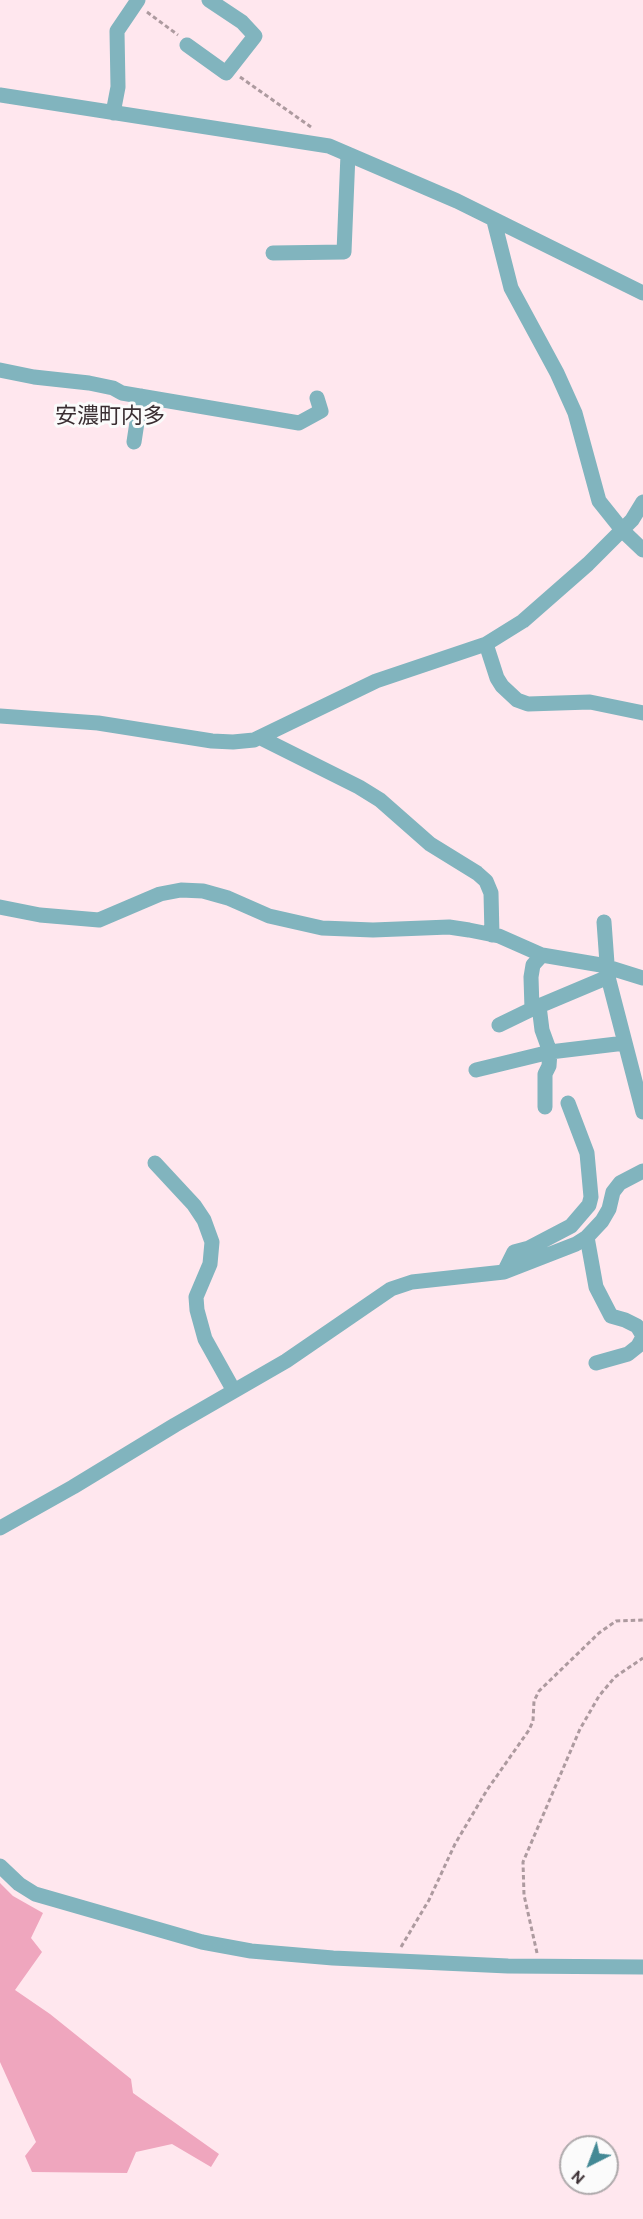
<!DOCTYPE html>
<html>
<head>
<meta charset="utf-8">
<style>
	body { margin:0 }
	#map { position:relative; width:643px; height:2219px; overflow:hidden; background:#ffe7ee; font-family:Cabin,sans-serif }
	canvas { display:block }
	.north { position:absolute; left:559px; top:2135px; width:60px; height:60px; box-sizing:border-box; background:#fbfbfb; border:2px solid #aea9ab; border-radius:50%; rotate:222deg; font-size:16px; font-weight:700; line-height:24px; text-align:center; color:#3a2e32 }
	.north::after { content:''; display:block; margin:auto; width:21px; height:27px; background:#438995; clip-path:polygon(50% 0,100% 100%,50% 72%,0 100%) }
</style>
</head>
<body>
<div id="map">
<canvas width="643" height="2219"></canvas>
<div class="north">N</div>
</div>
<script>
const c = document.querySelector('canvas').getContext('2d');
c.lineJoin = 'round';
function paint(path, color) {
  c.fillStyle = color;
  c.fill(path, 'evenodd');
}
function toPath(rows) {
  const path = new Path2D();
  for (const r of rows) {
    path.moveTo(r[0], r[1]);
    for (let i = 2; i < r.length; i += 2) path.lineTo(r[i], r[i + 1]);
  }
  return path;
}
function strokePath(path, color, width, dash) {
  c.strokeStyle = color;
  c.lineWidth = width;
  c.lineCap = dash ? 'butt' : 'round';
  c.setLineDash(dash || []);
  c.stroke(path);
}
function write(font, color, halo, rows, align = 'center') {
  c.font = font + ' Cabin,"Noto Sans JP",sans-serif';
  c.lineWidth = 6;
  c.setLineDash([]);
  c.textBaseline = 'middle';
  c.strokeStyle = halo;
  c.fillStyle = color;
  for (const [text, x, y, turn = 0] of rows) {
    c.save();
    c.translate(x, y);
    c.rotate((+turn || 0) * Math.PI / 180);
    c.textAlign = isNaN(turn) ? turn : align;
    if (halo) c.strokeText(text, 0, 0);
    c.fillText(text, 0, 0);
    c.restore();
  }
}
paint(toPath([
	[0,1883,13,1896,43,1913,31,1938,42,1952,15,1990,50,2014,131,2079,133,2093,219,2154,211,2167,172,2144,136,2152,127,2173,32,2172,25,2156,36,2142,0,2062]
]), '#efa6be');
strokePath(toPath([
	[147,12,178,35],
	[240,77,311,127],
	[401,1947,429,1900,455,1844,487,1790,529,1730,533,1721,534,1701,539,1691,599,1633,616,1621,643,1620],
	[537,1953,524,1895,523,1862,580,1729,599,1696,615,1677,643,1658]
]), '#ad9a9f', 3, [4.5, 3]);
strokePath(toPath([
	[187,45,226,73,255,36,242,22,209,0],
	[0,95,329,146,457,201,643,293],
	[113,113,118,87,117,31,138,0],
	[494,221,511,288,557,373,575,413,599,501,623,531,643,550],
	[273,253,344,252,348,154],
	[0,370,34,377,89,383,113,388,122,393,299,423,321,411,317,398],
	[134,442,141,396],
	[486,644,497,678,502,686,517,700,528,704,590,702,643,713],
	[0,716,98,723,212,741,233,742,254,740,376,681,486,644,523,621,588,564,632,520,643,502],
	[261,738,359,787,380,800,430,844,477,873,486,881,491,893,492,935],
	[0,907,40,915,99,920,160,894,181,890,203,891,228,898,269,916,322,928,373,930,449,927,469,930,499,936,542,955,601,965,643,978],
	[604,922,608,977,643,1112],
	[539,1006,542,1030,550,1052,549,1066,545,1074,545,1107],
	[532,1009,531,977,533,965,542,955],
	[499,1025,532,1009,608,977],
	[476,1070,550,1052,625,1043],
	[155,1163,194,1205,204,1220,212,1242,210,1264,196,1297,197,1310,205,1339,234,1391],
	[587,1237,596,1287,611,1316,625,1320,637,1326,643,1336],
	[504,1272,514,1252,529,1248,571,1226,589,1205,591,1197,587,1153,568,1103],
	[596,1363,628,1354,638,1346,643,1337],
	[0,1528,73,1487,175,1425,286,1361,391,1289,412,1282,504,1272,576,1244,587,1237,602,1221,609,1209,613,1192,620,1183,643,1171],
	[0,1866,19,1884,35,1894,202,1942,251,1951,333,1958,508,1966,643,1967]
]), '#81b4be', 15);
write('22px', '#3a2e32', '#fbfbfb', [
	["安濃町内多",110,417]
]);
</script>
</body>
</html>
